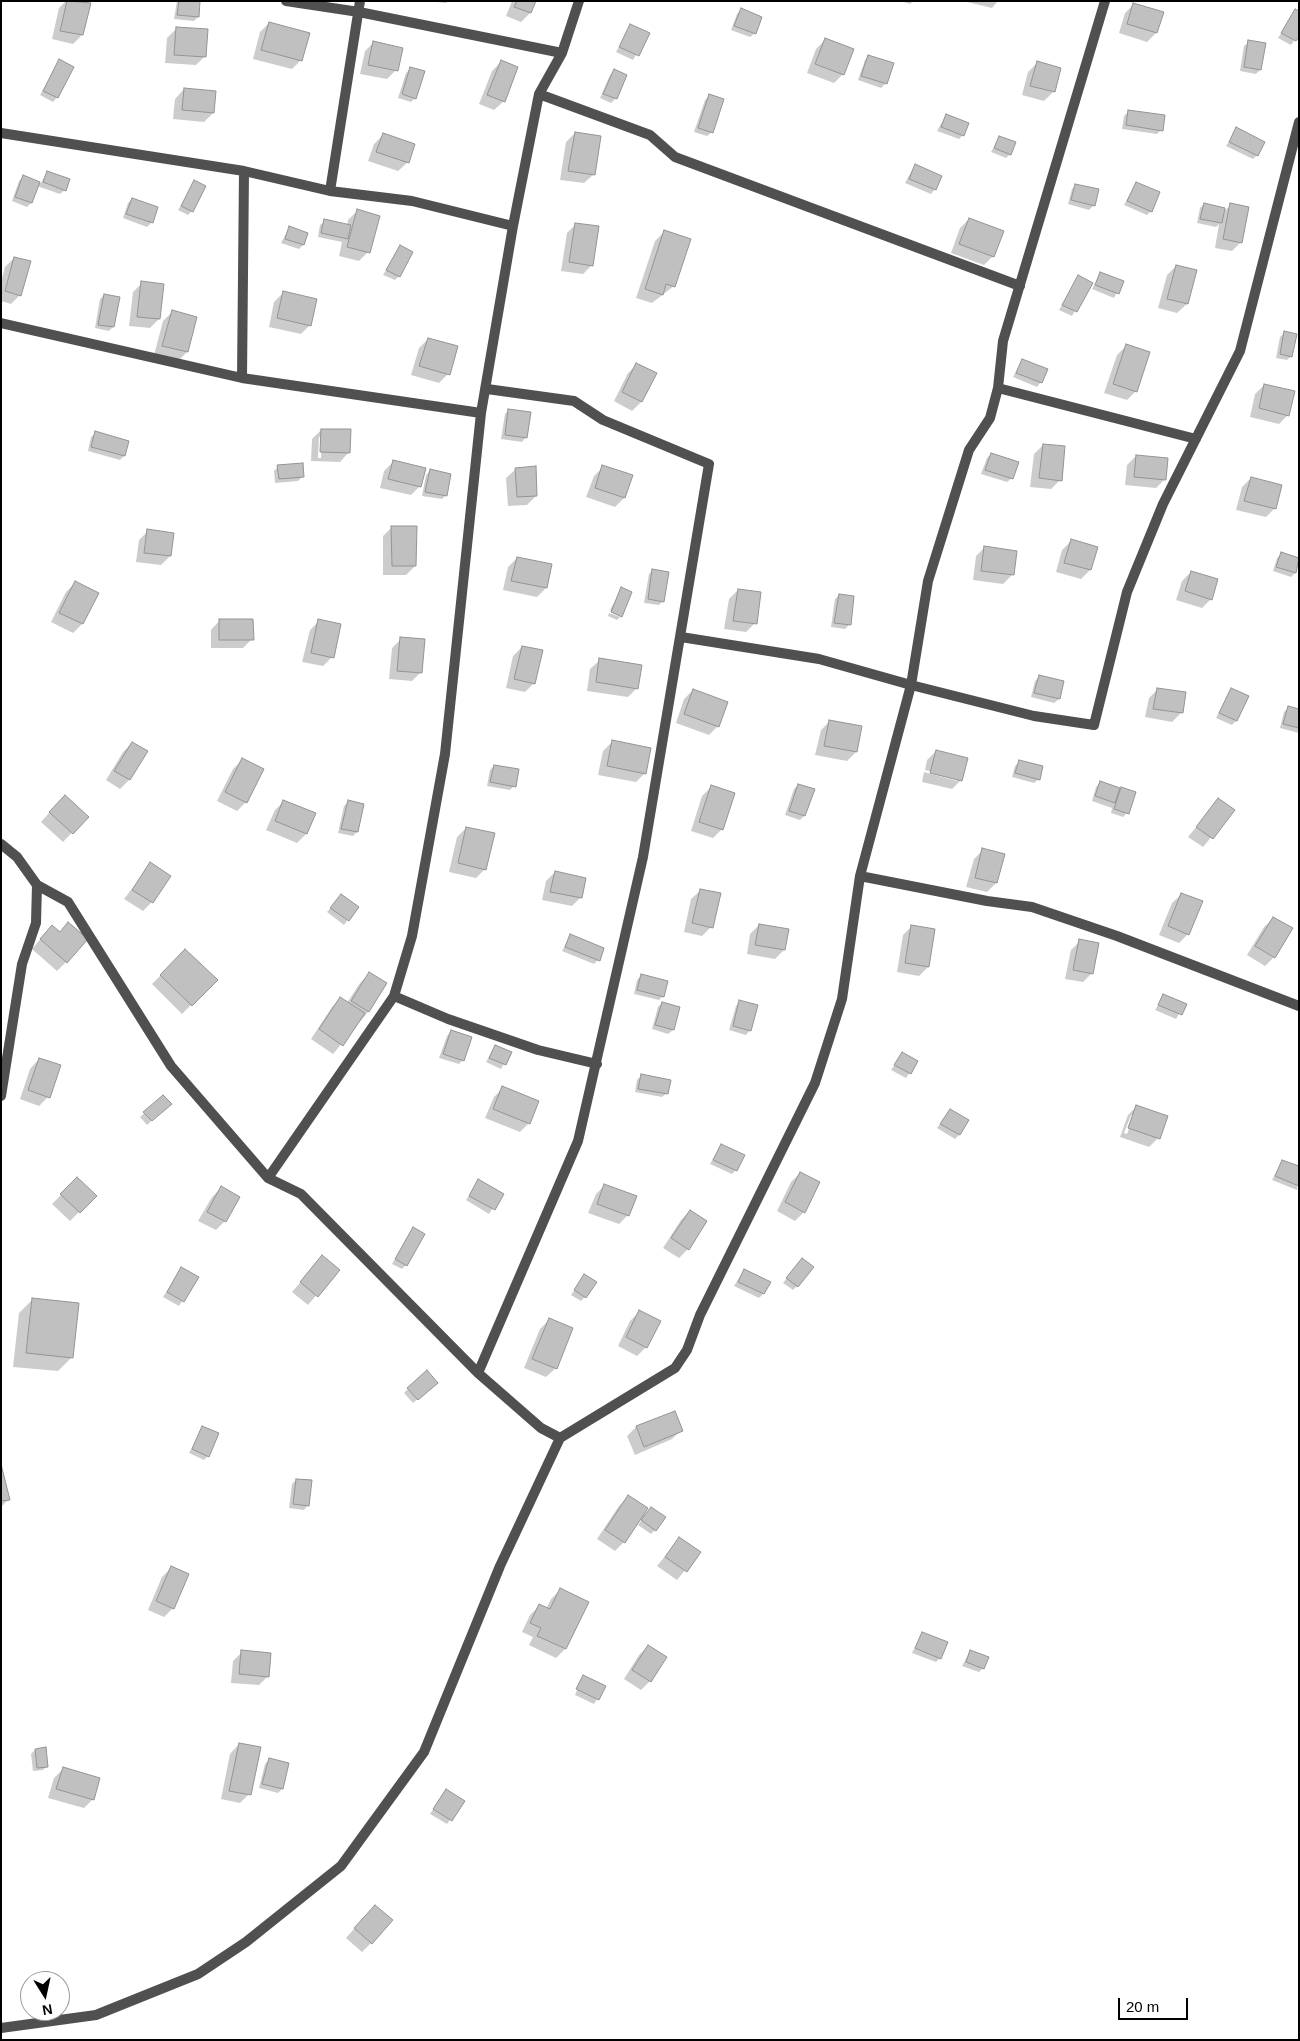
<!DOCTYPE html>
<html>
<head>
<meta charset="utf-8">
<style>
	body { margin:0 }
	#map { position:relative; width:1300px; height:2041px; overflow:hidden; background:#fff; font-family:Helvetica,sans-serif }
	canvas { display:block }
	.frame { position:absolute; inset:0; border:2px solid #000; pointer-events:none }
	.north { position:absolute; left:20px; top:1971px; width:50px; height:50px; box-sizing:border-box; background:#fff; border:1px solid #999; border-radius:50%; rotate:170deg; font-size:14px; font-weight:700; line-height:20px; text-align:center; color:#000 }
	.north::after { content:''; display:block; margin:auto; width:18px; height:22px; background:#000; clip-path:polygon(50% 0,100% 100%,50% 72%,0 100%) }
	.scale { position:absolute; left:1118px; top:1998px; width:70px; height:22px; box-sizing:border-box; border:2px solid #000; border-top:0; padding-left:6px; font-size:15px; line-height:18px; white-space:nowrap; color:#000; -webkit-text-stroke:4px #fff; paint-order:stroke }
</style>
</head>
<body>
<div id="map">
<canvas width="1300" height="2041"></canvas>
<div class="frame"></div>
<div class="north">N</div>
<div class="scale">20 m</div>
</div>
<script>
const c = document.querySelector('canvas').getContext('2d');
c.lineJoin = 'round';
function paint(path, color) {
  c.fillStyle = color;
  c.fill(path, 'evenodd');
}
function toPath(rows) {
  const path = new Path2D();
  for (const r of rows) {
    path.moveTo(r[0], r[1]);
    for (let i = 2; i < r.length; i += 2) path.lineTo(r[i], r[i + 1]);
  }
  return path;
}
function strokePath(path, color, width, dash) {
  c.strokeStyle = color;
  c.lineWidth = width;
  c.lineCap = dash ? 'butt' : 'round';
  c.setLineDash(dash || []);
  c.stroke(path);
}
paint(toPath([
	[66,1,89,4,82,35,73,44,52,39,59,8],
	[177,1,199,1,198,17,194,21,174,19],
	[426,1,448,1,446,3],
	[512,1,534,1,530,13,521,22,506,16],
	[901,1,913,1,910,4],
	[963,1,998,1,992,8],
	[1134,4,1162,13,1156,33,1147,42,1119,33,1125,13],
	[741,10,755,33,750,37,731,30,737,14],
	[1295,11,1299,34,1291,45,1278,38],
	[269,23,301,60,292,69,253,59,260,32],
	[631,25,648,33,633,60,616,52],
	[176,29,205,56,196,65,165,63,167,38],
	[825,40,843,74,834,83,807,73,816,49],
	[374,42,396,70,387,79,360,74,365,51],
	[1249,42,1260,70,1256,74,1240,71,1244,46],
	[869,56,892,64,885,84,881,88,858,80,865,60],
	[59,61,57,97,53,102,40,95],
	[501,62,504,101,494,110,479,104,492,71],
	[1037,63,1053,92,1044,101,1022,95,1028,72],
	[411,68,415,98,411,102,398,98,406,73],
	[614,71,616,98,611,103,600,98,610,75],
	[184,89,213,113,204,122,173,119,175,99],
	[709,96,712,132,707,136,694,132,705,100],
	[1128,112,1161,130,1157,134,1122,129,1124,116],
	[946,115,963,135,959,139,937,131],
	[1237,129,1257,155,1253,159,1226,146],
	[575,133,594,174,584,183,560,180,566,142],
	[383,135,408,162,398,171,368,161,374,144],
	[1000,137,1010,154,1006,158,991,152],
	[915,165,935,189,931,194,905,183],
	[47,172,65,190,60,194,37,186,31,203,27,207,12,201,19,181,23,177,41,183],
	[195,182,192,211,188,215,178,210],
	[1136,183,1151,211,1147,215,1124,205],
	[1076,185,1094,205,1089,210,1068,204,1072,189],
	[132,199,152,222,147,227,123,218,128,203],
	[1204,204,1223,212,1231,205,1241,242,1232,251,1215,248,1219,224,1216,227,1197,223,1200,208],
	[357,211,368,252,359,261,339,256,342,242,318,237,320,225,325,221,347,226,348,220],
	[969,219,993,256,984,265,951,253,960,228],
	[576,224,592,265,583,274,561,271,567,233],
	[289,228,303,245,299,249,281,243],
	[664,232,674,286,652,303,636,298,655,241],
	[400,246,399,276,395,280,383,275],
	[14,258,20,295,11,304,1,301,1,282,5,267],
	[1176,266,1187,304,1177,313,1158,308,1167,275],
	[1101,274,1122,282,1114,298,1092,289],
	[1078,277,1091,284,1072,316,1059,310],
	[142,283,159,319,150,328,129,326,133,292],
	[283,293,310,325,301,334,269,327,274,302],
	[104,295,113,327,109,331,95,328,100,299],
	[172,312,187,352,178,361,154,355,163,321],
	[1284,333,1291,356,1287,360,1276,358,1280,337],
	[428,339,448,374,439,383,411,375,419,348],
	[1126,346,1136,391,1127,400,1104,393,1117,355],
	[1022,360,1041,382,1037,387,1013,377],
	[637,364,641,402,632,411,614,401,628,373],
	[1264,385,1288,415,1279,424,1250,417,1255,394],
	[509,410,526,437,522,442,501,439,505,414],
	[321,430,349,452,340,462,311,461,312,439],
	[319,437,322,437,321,458,318,458],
	[96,433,124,456,120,460,88,451,91,437],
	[1043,445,1060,480,1051,489,1030,487,1034,454],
	[991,454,1012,478,1007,482,981,474,987,458],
	[1136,456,1165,479,1156,488,1125,485,1127,465],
	[393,462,420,486,411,495,380,488,384,471],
	[278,467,303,476,298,481,275,483,274,471],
	[603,467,624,498,615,507,586,497,594,476],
	[516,469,536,496,527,505,508,506,506,478],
	[430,471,446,495,442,499,422,496,426,475],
	[1251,478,1275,508,1266,517,1236,510,1242,487],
	[392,527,415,566,406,575,383,575,383,536],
	[148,531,173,534,170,556,161,565,136,562,139,540],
	[1071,541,1090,570,1081,579,1056,572,1062,550],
	[985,547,1012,575,1003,584,973,580,976,556],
	[1282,553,1299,559,1295,573,1291,577,1273,571,1277,558],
	[517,558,551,565,546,588,537,597,503,590,508,567],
	[653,570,663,601,659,605,644,603,649,574],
	[1191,572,1211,599,1202,608,1176,600,1182,581],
	[75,583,97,594,82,624,73,633,51,622,66,592],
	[622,588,621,615,610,610],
	[738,590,755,623,746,632,724,629,729,599],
	[839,595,849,625,845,629,831,627,835,599],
	[609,613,620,617,617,620,608,616],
	[220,620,252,639,243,648,211,648,211,630],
	[319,621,332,657,323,666,302,662,310,630],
	[401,639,421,672,412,681,389,679,392,648],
	[522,647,534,683,525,692,506,688,513,656],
	[600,660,637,688,628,697,587,691,590,669],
	[1039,677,1062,682,1059,699,1054,703,1031,697,1035,681],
	[1158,689,1181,713,1172,722,1145,717,1149,698],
	[1231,689,1236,721,1232,725,1216,718],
	[693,690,718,726,709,735,676,723,684,699],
	[1288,708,1299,710,1299,733,1280,728,1284,712],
	[830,721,856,752,847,761,815,755,821,730],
	[612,742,645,773,636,782,598,775,603,751],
	[132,743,146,752,129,780,120,789,106,780,123,752],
	[936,751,961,780,952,789,922,782,924,772,957,781,957,778,925,770,927,760],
	[242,760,246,802,237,811,217,801,233,769],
	[1019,762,1039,779,1034,783,1012,777,1015,766],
	[494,766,514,786,510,790,487,786,490,770],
	[1100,783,1134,793,1127,813,1123,817,1111,813,1112,808,1092,801,1096,787],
	[798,785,804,816,800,820,785,815,794,789],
	[711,787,722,829,713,838,691,831,702,796],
	[1218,800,1233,811,1203,847,1188,837],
	[284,801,314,813,306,834,297,843,266,830,275,810],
	[348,802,363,805,357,832,353,836,338,833,344,806],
	[56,805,87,817,63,842,41,822],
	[466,828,485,869,476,878,449,872,457,837],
	[983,850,996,883,987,892,966,887,974,859],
	[151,864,169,876,152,902,143,911,124,899],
	[555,872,581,897,572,906,542,900,546,881],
	[701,890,711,927,702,936,684,932,691,899],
	[1182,894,1188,934,1179,943,1159,935,1172,903],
	[337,900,357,908,344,925,327,912],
	[1274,918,1274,957,1265,966,1247,955,1264,927],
	[759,925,784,950,775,959,747,954,750,934],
	[912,926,928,967,919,976,897,972,903,935],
	[59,933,66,962,57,971,32,949,43,936],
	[570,936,598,960,594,964,562,951],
	[1080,941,1092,973,1083,982,1065,979,1071,950],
	[185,951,216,980,182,1014,152,984],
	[369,974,386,984,368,1012,333,1054,311,1039,332,1007,341,998,347,1003,360,983],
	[641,976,663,996,659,1000,634,994,637,980],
	[1164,995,1185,1004,1176,1019,1155,1010],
	[740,1002,750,1030,746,1035,729,1030,736,1006],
	[662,1003,673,1030,668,1034,652,1029,658,1007],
	[451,1031,463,1060,459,1064,439,1058,447,1036],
	[495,1046,510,1053,501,1069,486,1062],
	[902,1054,917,1062,906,1078,891,1070],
	[39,1059,48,1097,39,1106,20,1099,30,1069],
	[641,1076,667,1093,662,1097,635,1092,637,1080],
	[503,1088,529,1123,520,1132,485,1118,494,1097],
	[163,1096,166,1108,147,1125,140,1117],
	[1137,1106,1158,1138,1149,1147,1120,1137,1128,1115],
	[1131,1115,1134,1115,1127,1134,1124,1133],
	[950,1110,959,1135,955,1139,937,1128],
	[721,1145,736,1170,732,1174,710,1164],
	[1282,1161,1299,1168,1297,1190,1272,1180],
	[800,1173,804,1212,795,1221,777,1211,791,1182],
	[77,1179,95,1196,70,1221,52,1204],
	[479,1181,502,1194,489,1214,466,1200],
	[605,1185,628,1215,619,1224,588,1213,596,1194],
	[221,1188,225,1221,216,1230,198,1221,212,1197],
	[690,1211,688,1249,679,1258,663,1248,681,1220],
	[413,1229,406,1265,402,1269,392,1264],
	[322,1257,338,1270,308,1305,292,1292],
	[802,1259,797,1286,793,1290,783,1283],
	[181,1269,197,1278,179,1306,163,1297],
	[744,1270,763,1294,759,1298,734,1286],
	[585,1275,585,1297,581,1301,571,1295],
	[33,1299,72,1357,58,1371,13,1367,19,1313],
	[639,1312,646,1347,637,1356,618,1346,630,1321],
	[549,1320,556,1368,546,1377,524,1368,540,1329],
	[432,1387,413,1403,404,1393,408,1389],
	[674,1413,681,1430,672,1439,635,1455,627,1436,636,1427],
	[203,1427,208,1456,204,1460,189,1453],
	[1,1465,9,1499,1,1507],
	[296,1480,308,1505,304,1510,289,1508,292,1484],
	[628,1497,646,1508,624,1542,615,1551,597,1539,619,1506],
	[647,1513,655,1530,651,1534,638,1525],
	[679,1539,699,1553,677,1580,657,1566],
	[171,1568,173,1608,164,1617,148,1610,162,1577],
	[560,1590,587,1602,565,1649,556,1658,529,1645,533,1637,522,1632,530,1615,539,1606,546,1609,551,1599],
	[922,1633,940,1658,936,1662,912,1653],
	[648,1646,650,1681,641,1690,624,1679,639,1655],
	[970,1651,983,1668,979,1672,962,1666],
	[242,1652,268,1676,259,1685,231,1683,233,1661],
	[583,1676,605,1686,594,1704,575,1695],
	[239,1744,249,1794,240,1803,221,1799,230,1754],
	[35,1750,47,1766,43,1770,33,1771,31,1754],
	[269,1760,282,1789,278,1793,259,1788,265,1764],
	[63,1769,93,1799,84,1808,48,1798,54,1778],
	[442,1795,463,1802,447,1824,430,1814],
	[366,1915,371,1943,362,1952,346,1938]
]), '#0003');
const building = toPath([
	[67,1,91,3,83,35,60,31,67,1],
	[179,1,200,1,199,17,177,15,179,1],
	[517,1,536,1,531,13,514,7,517,1],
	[1133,3,1164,12,1157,33,1127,24,1133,3],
	[741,8,762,17,756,34,734,26,741,8],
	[1295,9,1299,11,1299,37,1296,41,1281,33,1295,9],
	[269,22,310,33,302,61,261,50,269,22],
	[630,24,650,33,639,56,619,47,630,24],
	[176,27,208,29,206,57,174,55,176,27],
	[825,38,854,49,844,75,815,64,825,38],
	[1248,40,1266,43,1261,70,1244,67,1248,40],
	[373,41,403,48,398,71,368,65,373,41],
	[868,55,894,63,887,84,861,76,868,55],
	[59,59,74,67,58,98,43,91,59,59],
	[501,60,518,67,505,102,487,95,501,60],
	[1037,61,1061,68,1055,92,1030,86,1037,61],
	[410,67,425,71,416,99,402,94,410,67],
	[614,69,627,75,617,99,603,94,614,69],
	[184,88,216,91,214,113,182,110,184,88],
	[709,94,724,99,713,133,698,128,709,94],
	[1128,110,1165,115,1163,131,1126,125,1128,110],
	[946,114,969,123,964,136,941,127,946,114],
	[1236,127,1265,142,1258,156,1229,142,1236,127],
	[575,132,601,136,595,175,568,171,575,132],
	[383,133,415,144,409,163,376,152,383,133],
	[999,136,1016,142,1011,155,994,148,999,136],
	[915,164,942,176,936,190,909,179,915,164],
	[47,171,70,179,66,191,43,182,47,171],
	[23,175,40,182,32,203,15,197,23,175],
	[194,180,206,186,193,212,181,206,194,180],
	[1136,182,1160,192,1152,212,1127,201,1136,182],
	[1075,184,1099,189,1095,206,1071,200,1075,184],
	[132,198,158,207,153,223,126,214,132,198],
	[1204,203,1225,208,1222,223,1200,219,1204,203],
	[1230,203,1249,207,1242,243,1223,239,1230,203],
	[357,209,380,216,370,253,347,247,357,209],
	[969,218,1004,231,994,257,959,244,969,218],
	[324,219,351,225,348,239,321,233,324,219],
	[575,223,599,226,593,266,569,262,575,223],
	[289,226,308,233,304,245,285,239,289,226],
	[664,230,691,239,675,287,666,284,663,295,645,289,664,230],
	[400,245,413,252,400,277,386,270,400,245],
	[14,257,31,261,21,296,5,291,14,257],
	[1176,265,1197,270,1188,304,1167,299,1176,265],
	[1100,272,1124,281,1119,294,1095,285,1100,272],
	[1078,275,1093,283,1077,312,1062,305,1078,275],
	[141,281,164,284,160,319,137,317,141,281],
	[283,291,317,299,311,326,277,318,283,291],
	[104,294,120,297,114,327,98,325,104,294],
	[172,310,197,317,188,352,162,346,172,310],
	[1284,331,1297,334,1292,357,1280,354,1284,331],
	[428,338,458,346,450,375,419,366,428,338],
	[1126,344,1150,352,1137,392,1113,384,1126,344],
	[1022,359,1048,369,1042,383,1016,373,1022,359],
	[636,363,657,373,642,402,622,392,636,363],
	[1264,384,1295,391,1289,416,1259,408,1264,384],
	[508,409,531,412,527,438,505,435,508,409],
	[321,429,351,429,350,453,320,452,321,429],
	[95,431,129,441,125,456,91,447,95,431],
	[1043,444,1065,446,1062,481,1039,478,1043,444],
	[991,453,1019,462,1013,479,985,470,991,453],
	[1136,455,1168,458,1166,480,1134,477,1136,455],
	[393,460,426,468,421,487,388,479,393,460],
	[303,463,304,477,279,479,277,465,303,463],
	[602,465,633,475,625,498,595,488,602,465],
	[536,466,537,496,517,497,515,468,536,466],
	[430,469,451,474,447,496,425,492,430,469],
	[1251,477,1282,485,1276,509,1244,501,1251,477],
	[391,526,417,526,416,566,392,566,391,526],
	[147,529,174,533,171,556,144,553,147,529],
	[1071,539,1098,547,1091,570,1064,563,1071,539],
	[984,546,1017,551,1014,575,981,571,984,546],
	[1281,552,1299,558,1296,573,1276,567,1281,552],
	[517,557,552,564,547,588,511,581,517,557],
	[652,569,669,572,664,602,648,599,652,569],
	[1191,571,1218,579,1212,600,1185,591,1191,571],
	[75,581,99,593,83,624,59,613,75,581],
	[621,587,632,592,622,617,611,612,621,587],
	[738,589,761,592,757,624,733,621,738,589],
	[839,594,854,596,851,625,834,623,839,594],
	[219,619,253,619,254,640,219,640,219,619],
	[318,619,341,624,334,658,311,653,318,619],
	[400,637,425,639,422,673,397,671,400,637],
	[522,646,543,650,535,684,514,679,522,646],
	[599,658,642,665,638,689,596,682,599,658],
	[1039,675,1064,681,1060,699,1034,693,1039,675],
	[1157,688,1186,692,1183,713,1153,709,1157,688],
	[1231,688,1249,696,1237,721,1219,713,1231,688],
	[693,689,728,702,719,727,684,714,693,689],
	[1288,706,1299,709,1299,728,1283,724,1288,706],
	[829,720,862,726,857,752,824,746,829,720],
	[612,740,651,748,646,774,607,766,612,740],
	[132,742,148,751,130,780,114,771,132,742],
	[936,750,968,758,962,781,930,773,936,750],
	[242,758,264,769,247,803,225,792,242,758],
	[1019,760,1043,766,1040,780,1015,773,1019,760],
	[494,765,519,769,516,787,490,782,494,765],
	[1100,781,1120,788,1115,803,1095,796,1100,781],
	[798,784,815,789,805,816,789,811,798,784],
	[711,785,735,793,723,830,699,822,711,785],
	[1121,787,1136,792,1129,814,1114,809,1121,787],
	[65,795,89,817,73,834,49,812,65,795],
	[1218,798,1235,810,1213,839,1196,827,1218,798],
	[283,800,316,813,307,834,275,821,283,800],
	[348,800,364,804,358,832,341,829,348,800],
	[466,827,495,833,486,870,458,863,466,827],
	[982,848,1005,854,997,883,975,878,982,848],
	[150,862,171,876,153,903,132,890,150,862],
	[555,871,586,878,582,898,550,892,555,871],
	[700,889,721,893,713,928,692,923,700,889],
	[1181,893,1203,901,1189,935,1168,926,1181,893],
	[341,894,359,907,349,921,330,908,341,894],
	[1273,917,1293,928,1275,958,1255,946,1273,917],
	[68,922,88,939,67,963,40,939,52,925,60,932,68,922],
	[759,924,789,929,785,950,755,945,759,924],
	[911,925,935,929,929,967,905,963,911,925],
	[570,934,604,948,600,961,565,947,570,934],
	[1079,939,1099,943,1093,974,1073,970,1079,939],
	[185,949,218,980,192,1006,160,975,185,949],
	[369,972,387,983,369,1012,351,1001,369,972],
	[641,974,668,981,664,997,637,990,641,974],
	[1163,994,1187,1004,1182,1015,1158,1005,1163,994],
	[340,997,365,1013,343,1046,319,1029,340,997],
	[739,1000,758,1005,751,1031,733,1026,739,1000],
	[662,1002,680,1007,674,1030,655,1025,662,1002],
	[451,1030,472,1037,464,1061,443,1054,451,1030],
	[495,1045,512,1052,506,1065,489,1058,495,1045],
	[902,1052,918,1061,911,1074,894,1065,902,1052],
	[39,1058,61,1065,50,1098,28,1090,39,1058],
	[641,1074,671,1080,668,1094,638,1089,641,1074],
	[502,1086,539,1101,530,1124,493,1109,502,1086],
	[163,1095,172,1104,152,1121,143,1112,163,1095],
	[1136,1105,1168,1116,1160,1139,1128,1128,1136,1105],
	[950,1109,969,1120,960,1135,940,1124,950,1109],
	[721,1144,745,1155,737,1171,713,1160,721,1144],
	[1282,1160,1299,1166,1299,1186,1275,1176,1282,1160],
	[800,1172,820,1182,805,1213,785,1202,800,1172],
	[77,1177,97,1196,80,1213,60,1194,77,1177],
	[478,1179,504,1194,495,1210,469,1196,478,1179],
	[604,1184,637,1196,629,1216,597,1204,604,1184],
	[221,1186,240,1197,226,1222,207,1212,221,1186],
	[690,1210,707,1221,689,1250,671,1238,690,1210],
	[413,1227,425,1234,407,1266,395,1259,413,1227],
	[322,1255,340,1270,318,1297,300,1282,322,1255],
	[802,1258,814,1267,798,1287,786,1278,802,1258],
	[181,1267,199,1277,184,1302,167,1292,181,1267],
	[744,1269,771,1282,764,1294,738,1282,744,1269],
	[584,1274,597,1282,586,1298,574,1290,584,1274],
	[32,1298,79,1303,73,1358,26,1353,32,1298],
	[639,1310,661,1321,647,1348,626,1337,639,1310],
	[549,1318,573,1328,557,1369,532,1359,549,1318],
	[427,1370,438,1383,418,1400,407,1388,427,1370],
	[675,1411,683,1431,644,1447,636,1426,675,1411],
	[202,1426,219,1433,209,1457,192,1449,202,1426],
	[1,1464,10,1500,1,1501,1,1464],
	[296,1479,312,1480,309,1506,293,1504,296,1479],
	[628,1495,648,1508,625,1543,605,1530,628,1495],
	[651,1507,666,1517,656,1531,641,1520,651,1507],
	[679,1537,701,1552,687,1572,665,1557,679,1537],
	[171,1566,189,1574,174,1609,156,1601,171,1566],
	[560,1588,589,1602,566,1649,537,1636,541,1628,530,1623,539,1604,550,1609,560,1588],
	[922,1632,948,1642,941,1659,915,1648,922,1632],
	[648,1645,667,1657,651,1682,632,1670,648,1645],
	[241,1650,271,1653,269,1677,239,1674,241,1650],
	[970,1650,989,1657,984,1669,966,1662,970,1650],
	[583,1675,606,1686,599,1700,576,1689,583,1675],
	[239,1743,261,1747,251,1795,229,1791,239,1743],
	[46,1747,48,1767,37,1768,35,1749,46,1747],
	[269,1758,289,1763,283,1789,262,1784,269,1758],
	[63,1767,100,1778,94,1800,56,1789,63,1767],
	[446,1789,465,1801,452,1821,433,1809,446,1789],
	[375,1905,393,1920,372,1944,354,1928,375,1905]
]);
paint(building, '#c0c0c0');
strokePath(building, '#949494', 1);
strokePath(toPath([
	[286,1,359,12,562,53],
	[539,94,650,135,675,157,1020,286],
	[1,133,244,171,330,191,412,201,513,226],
	[330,191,360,1],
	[1,323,242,378,481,413],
	[242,378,244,171],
	[998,388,1196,439],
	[681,637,819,659,911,685,1034,716,1094,725,1127,592,1163,504,1240,351,1299,122],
	[1,844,17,857,37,885,36,923,22,964,1,1096],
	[860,876,987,901,1032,907,1117,936,1299,1006],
	[37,885,68,902,171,1066,268,1178,301,1194,478,1373,541,1428,560,1438],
	[394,996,448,1019,538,1050,597,1064],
	[268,1178,394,996,412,936,445,754,481,413,513,226,539,94,562,53,579,1],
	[478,1373,578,1141,643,857,709,464,603,420,574,401,487,389],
	[1,2028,96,2015,198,1974,246,1942,341,1866,424,1752,500,1566,560,1438,675,1368,687,1350,700,1315,815,1083,842,999,860,876,911,685,928,581,969,450,990,418,998,388,1003,341,1105,1]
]), '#505050', 10);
</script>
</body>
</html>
